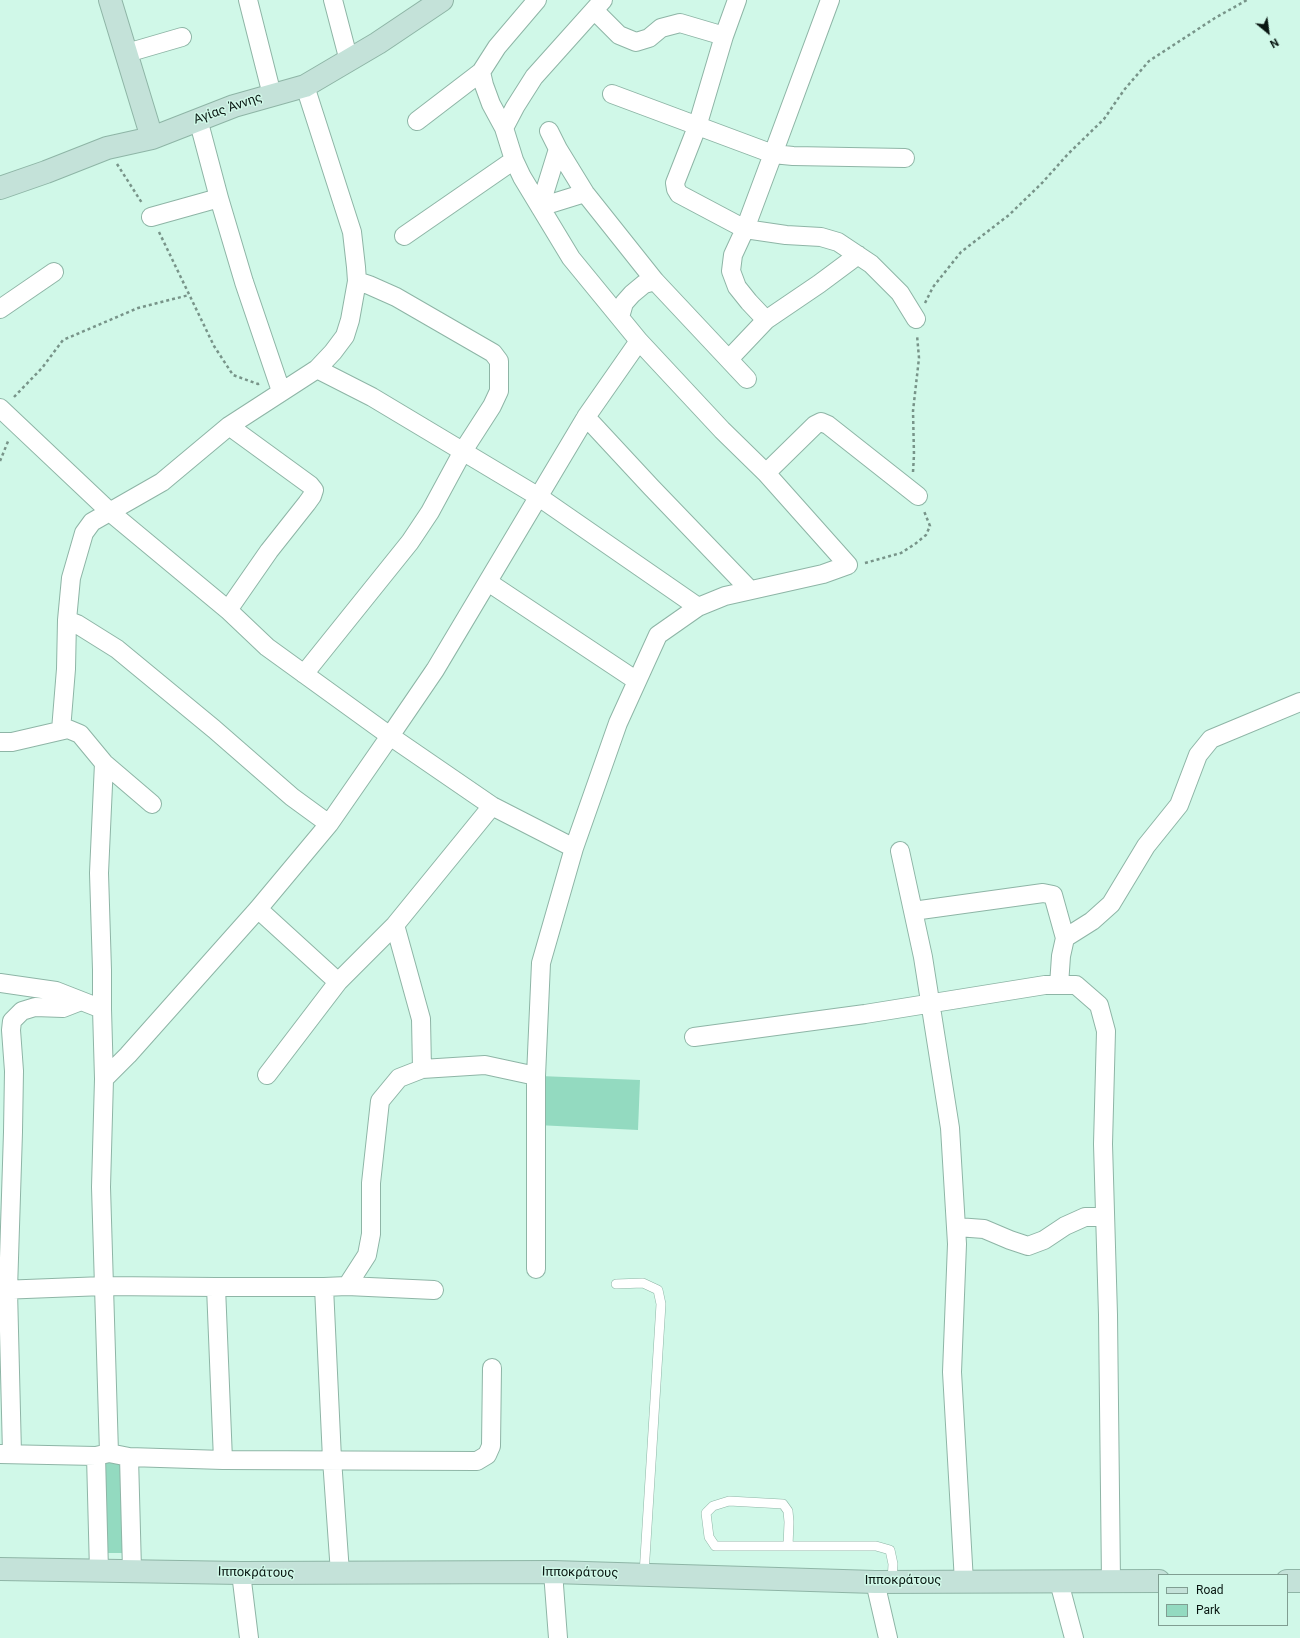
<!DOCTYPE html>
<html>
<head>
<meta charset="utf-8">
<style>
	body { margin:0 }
	#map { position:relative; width:1300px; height:1638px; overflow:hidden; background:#d0f8e8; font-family:Roboto,sans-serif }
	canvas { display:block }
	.legend { position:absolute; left:1158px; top:1574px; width:130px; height:52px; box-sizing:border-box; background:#d0f8e8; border:1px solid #809e92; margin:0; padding:5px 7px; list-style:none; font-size:12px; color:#091712 }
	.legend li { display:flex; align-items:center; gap:8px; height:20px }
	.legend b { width:20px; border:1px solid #809e92 }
	.north { position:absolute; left:1248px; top:12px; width:40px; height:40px; -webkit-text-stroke:3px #d0f8e8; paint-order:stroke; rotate:151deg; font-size:11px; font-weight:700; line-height:16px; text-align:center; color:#091712 }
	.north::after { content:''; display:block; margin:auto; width:14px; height:18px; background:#091712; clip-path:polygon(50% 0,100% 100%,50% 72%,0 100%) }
</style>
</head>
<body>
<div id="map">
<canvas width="1300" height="1638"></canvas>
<ul class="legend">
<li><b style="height:5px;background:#c4e2d9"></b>Road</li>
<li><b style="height:11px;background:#93dac0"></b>Park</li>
</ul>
<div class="north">N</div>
</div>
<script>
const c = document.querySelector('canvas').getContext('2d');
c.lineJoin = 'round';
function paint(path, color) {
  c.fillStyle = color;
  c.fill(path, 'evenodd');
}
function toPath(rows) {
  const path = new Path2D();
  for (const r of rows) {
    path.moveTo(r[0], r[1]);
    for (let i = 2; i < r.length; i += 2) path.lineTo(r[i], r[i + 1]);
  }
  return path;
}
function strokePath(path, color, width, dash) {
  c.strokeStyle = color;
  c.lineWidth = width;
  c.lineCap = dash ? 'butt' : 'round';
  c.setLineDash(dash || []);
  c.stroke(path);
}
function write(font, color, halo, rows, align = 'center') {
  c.font = font + ' Roboto,sans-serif';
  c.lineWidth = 3;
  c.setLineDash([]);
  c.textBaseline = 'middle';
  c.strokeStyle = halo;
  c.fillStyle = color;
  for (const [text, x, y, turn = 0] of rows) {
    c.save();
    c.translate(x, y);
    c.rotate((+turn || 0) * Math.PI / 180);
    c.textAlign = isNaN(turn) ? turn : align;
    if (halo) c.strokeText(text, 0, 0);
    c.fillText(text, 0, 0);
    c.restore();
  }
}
paint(toPath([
	[540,1076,640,1080,638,1130,537,1125],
	[126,1460,129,1553,102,1553,99,1461]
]), '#93dac0');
const lane = toPath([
	[616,1284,643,1283,658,1290,661,1304,644,1574],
	[788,1546,789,1522,788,1511,783,1504,729,1501,713,1506,706,1513,709,1537,715,1546,876,1546,890,1550,893,1564,892,1582]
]);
const street = toPath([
	[248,0,272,95],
	[333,0,349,61],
	[737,0,724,36,697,127,675,183,676,189,679,194,745,229,786,235,821,237,838,242,871,264,900,293,916,319],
	[594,10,619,35,636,42,649,38,661,28,680,23,724,36],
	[127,53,182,37],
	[481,72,484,85,491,104,504,128],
	[305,86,352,232,356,267,357,281,350,320,345,336,333,352,317,369,229,426,162,482,92,522,84,533,71,578,67,620,77,624,117,649,214,729,292,797,329,824],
	[612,94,773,154,793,156,905,158],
	[198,119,219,198,244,282,281,391],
	[417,121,481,72,497,47,537,0],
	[549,131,558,149,585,193,655,281,747,379],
	[540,207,558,149],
	[540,207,585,193],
	[151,217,219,198],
	[404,236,514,160],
	[0,309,54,272],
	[620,317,624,303,632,294,644,284,655,281],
	[766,320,749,302,737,287,731,271,733,255,745,229,773,154,830,0],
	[729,359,766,320,819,284,858,255],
	[317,369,372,397,539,497,698,607],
	[0,408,110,512,228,610,267,647,390,736,435,670,586,417,639,341,571,258,522,177,514,160,504,128,515,107,534,77,603,0],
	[586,417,651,487,750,590],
	[766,473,815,425,821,422,828,425,918,496],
	[488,582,637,681],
	[228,610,269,551,307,503,312,496,314,490,310,485,229,426],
	[304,674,410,542,430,512,463,451,492,406,499,391,499,361,493,353,396,297,369,285,357,281],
	[61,730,66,669,67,620],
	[0,742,12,742,68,729,80,734,104,763,152,804],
	[574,848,618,723,658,635,698,607,725,596,823,574,848,565,766,473,722,430,639,341],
	[900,851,923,957,950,1128,957,1244,952,1372,964,1582],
	[258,909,338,982,395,925,492,806],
	[913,911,1043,893,1053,895,1065,938],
	[395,925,421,1019,422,1069],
	[0,983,56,991,102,1009,104,1079],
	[1059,985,1061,956,1065,938,1092,921,1111,904,1146,846,1179,805,1198,755,1211,739,1300,702],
	[102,1009,102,970,99,873,104,763],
	[694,1037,865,1014,1045,985,1076,985,1099,1005,1106,1031,1103,1144,1108,1315,1111,1581],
	[267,1075,338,982],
	[957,1227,984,1229,1010,1240,1028,1246,1044,1240,1065,1226,1085,1217,1105,1217],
	[347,1286,434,1290],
	[216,1287,223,1460],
	[0,1290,104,1286,216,1287,324,1287],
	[109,1453,101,1187,104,1079,128,1055,258,909,329,824,390,736,492,806,574,848,541,963,536,1076,536,1269],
	[0,1454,96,1456,109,1453,129,1457,223,1460,477,1461,487,1455,491,1446,492,1368],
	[12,1454,8,1290,13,1132,14,1071,11,1030,12,1021,22,1011,35,1007,63,1008,81,1001],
	[96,1456,99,1571],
	[129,1457,132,1570],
	[553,1572,558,1638],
	[241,1573,249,1638],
	[340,1573,332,1459,324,1287,347,1286,367,1255,371,1234,371,1183,380,1101,399,1078,422,1069,485,1065,536,1076],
	[875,1582,888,1638],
	[1059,1582,1074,1638]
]);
const secondary = toPath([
	[110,0,152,138],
	[0,188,46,172,107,148,152,138,234,106,305,86,378,43,442,0],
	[0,1569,241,1573,553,1572,875,1582,1159,1581],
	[1287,1581,1300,1581]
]);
strokePath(lane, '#8eb5a6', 10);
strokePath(street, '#8eb5a6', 20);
strokePath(secondary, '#8eb5a6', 24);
strokePath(toPath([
	[117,164,142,203],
	[159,232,214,346,233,375,258,384,261,383],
	[925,303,933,287,961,252,1009,215,1042,183,1068,154,1104,119,1124,90,1149,61,1215,18,1247,0],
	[14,397,42,368,63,340,138,308,189,295],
	[0,461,9,439],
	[913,472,914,455,913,411,919,358,917,335],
	[865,563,901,553,915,544,926,535,930,526,924,511]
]), '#789489', 2.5, [3, 3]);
strokePath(lane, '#fff', 9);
strokePath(street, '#fff', 18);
strokePath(secondary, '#c4e2d9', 22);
write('13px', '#091712', '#d0f8e8', [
	["Αγίας Άννης",228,109,-19],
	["Ιπποκράτους",256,1573,1],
	["Ιπποκράτους",580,1573,1],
	["Ιπποκράτους",903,1581]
]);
</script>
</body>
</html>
